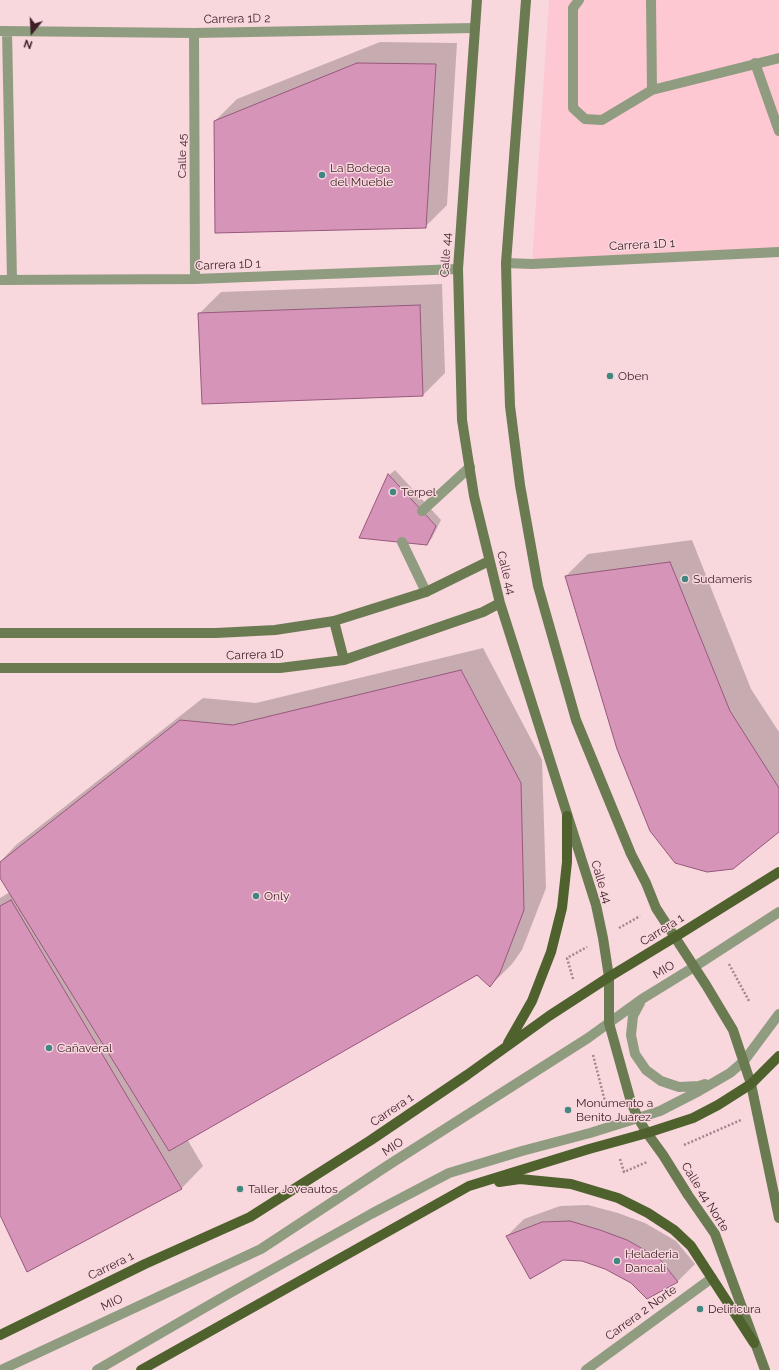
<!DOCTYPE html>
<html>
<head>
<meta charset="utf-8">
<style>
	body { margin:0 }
	#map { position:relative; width:779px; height:1370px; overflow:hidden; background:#f8d7dd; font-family:Raleway,sans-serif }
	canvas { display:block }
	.north { position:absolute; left:12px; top:12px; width:40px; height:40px; -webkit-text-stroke:3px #f8d7dd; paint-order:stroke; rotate:198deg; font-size:11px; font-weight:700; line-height:16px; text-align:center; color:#3d1f26 }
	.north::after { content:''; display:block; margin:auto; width:14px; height:18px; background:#3d1f26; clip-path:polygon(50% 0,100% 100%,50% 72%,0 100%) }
</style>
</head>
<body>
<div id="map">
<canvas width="779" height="1370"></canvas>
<div class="north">N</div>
</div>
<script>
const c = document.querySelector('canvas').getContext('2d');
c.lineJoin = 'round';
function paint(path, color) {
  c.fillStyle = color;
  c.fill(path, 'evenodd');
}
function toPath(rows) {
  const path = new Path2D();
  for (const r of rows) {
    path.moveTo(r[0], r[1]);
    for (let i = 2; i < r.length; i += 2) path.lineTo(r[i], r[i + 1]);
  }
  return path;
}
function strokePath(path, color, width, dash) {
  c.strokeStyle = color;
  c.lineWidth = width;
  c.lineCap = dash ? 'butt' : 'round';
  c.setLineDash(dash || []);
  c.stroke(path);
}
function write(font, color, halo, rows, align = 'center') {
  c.font = font + ' Raleway,sans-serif';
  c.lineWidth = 3;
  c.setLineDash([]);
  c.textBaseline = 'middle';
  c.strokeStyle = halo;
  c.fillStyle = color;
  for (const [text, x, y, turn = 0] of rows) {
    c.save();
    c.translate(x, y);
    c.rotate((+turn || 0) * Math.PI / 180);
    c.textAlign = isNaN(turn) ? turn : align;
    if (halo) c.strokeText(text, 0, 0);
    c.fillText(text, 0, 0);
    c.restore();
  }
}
paint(toPath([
	[549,0,779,0,779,252,532,264]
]), '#fdc8d2');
paint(toPath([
	[380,42,457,43,447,205,425,227,215,121,237,99],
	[442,284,445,373,423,395,203,403,199,314,221,292],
	[395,470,441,520,432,538,427,544,360,538,389,475],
	[692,540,751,689,779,732,779,831,566,576,588,554],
	[483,648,542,760,546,888,522,950,512,964,490,986,477,973,187,1139,203,1166,182,1188,0,1213,0,898,10,892,0,876,0,862,16,845,203,698,256,703],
	[588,1205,618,1213,645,1223,676,1241,695,1264,678,1281,648,1297,631,1282,605,1268,507,1236,524,1219,560,1206]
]), '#0003');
const building = toPath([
	[357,63,436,64,426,228,215,233,214,121,357,63],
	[420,305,423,396,202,404,198,313,420,305],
	[388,474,436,526,427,545,359,538,388,474],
	[670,562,730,711,779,788,779,832,733,869,707,872,675,863,650,831,617,749,565,576,670,562],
	[461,670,521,783,524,910,500,973,490,987,477,975,169,1151,0,878,0,862,180,720,233,725,461,670],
	[11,900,182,1189,27,1272,0,1215,0,906,11,900],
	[570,1221,600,1230,627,1240,659,1258,678,1282,647,1299,631,1283,605,1269,582,1261,563,1260,530,1279,506,1236,542,1222,570,1221]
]);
paint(building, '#d794b9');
strokePath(building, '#96587b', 1);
strokePath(toPath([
	[619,928,640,916],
	[729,964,749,1001],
	[573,979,567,958,587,947],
	[593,1055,607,1109],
	[684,1145,741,1120],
	[620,1159,624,1172,647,1162]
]), '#a3848a', 2.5, [2, 2]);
strokePath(toPath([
	[579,0,573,8,573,108,585,119,602,120,652,90,779,58],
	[651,0,652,90],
	[422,511,470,467],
	[402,542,426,592],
	[640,1003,633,1016,631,1035,635,1054,646,1070,661,1081,679,1087,699,1086,705,1084],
	[1,1370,261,1249,390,1164,588,1038,642,999,694,967,779,912],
	[97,1370,230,1293,371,1214,449,1173,522,1151,590,1133,638,1118,660,1111,699,1091,730,1073,744,1061,779,1014]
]), '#909c80', 10);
strokePath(toPath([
	[0,31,194,33,475,28],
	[7,31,12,280],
	[194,33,195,279],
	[755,63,779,131],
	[506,263,532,264,779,252],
	[0,280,195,279,458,269],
	[586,1370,712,1278]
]), '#909c80', 10);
strokePath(toPath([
	[477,0,458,269,462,420,474,496,500,603,596,905,603,938,609,977,609,1023,631,1102,638,1118,647,1133,663,1155,688,1195,715,1234,765,1370],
	[526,0,506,263,508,345,510,406,520,485,538,586,576,720,631,854,646,883,656,908,706,985,733,1030,751,1084,779,1218],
	[334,621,344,660],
	[0,633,216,633,275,630,334,621,426,592,489,561],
	[0,668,280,668,344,660,483,612,500,603]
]), '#6a7a51', 10);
strokePath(toPath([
	[508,1043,532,1001,551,952,562,908,567,862,567,816],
	[499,1182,520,1179,571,1184,618,1198,648,1213,674,1230,691,1246,754,1343],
	[0,1335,145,1264,250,1217,371,1140,467,1075,549,1016,609,977,675,937,779,872],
	[141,1370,469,1186,589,1149,647,1133,693,1118,718,1105,751,1084,779,1056]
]), '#4f622e', 10);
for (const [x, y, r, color] of [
	[322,175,4,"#41877f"],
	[610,376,4,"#41877f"],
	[393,492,4,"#41877f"],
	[685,579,4,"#41877f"],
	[256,896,4,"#41877f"],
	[49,1048,4,"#41877f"],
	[568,1110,4,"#41877f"],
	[240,1189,4,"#41877f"],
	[617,1261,4,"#41877f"],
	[700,1309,4,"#41877f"]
]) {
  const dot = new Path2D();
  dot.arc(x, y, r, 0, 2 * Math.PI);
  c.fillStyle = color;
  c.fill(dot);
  strokePath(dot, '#f8d7dd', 1.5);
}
write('12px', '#3d1f26', '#f8d7dd', [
	["Carrera 1D 2",237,19,-1],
	["Calle 45",182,156,-90],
	["Carrera 1D 1",642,245,-3],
	["Calle 44",446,255,-87],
	["Carrera 1D 1",228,265,-2],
	["Calle 44",506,573,76],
	["Carrera 1D",255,655,-2],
	["Calle 44",601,882,73],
	["Carrera 1",662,930,-32],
	["MIO",664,970,-31],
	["Carrera 1",392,1110,-34],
	["MIO",393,1147,-33],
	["Calle 44 Norte",705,1197,58],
	["Carrera 1",111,1266,-26],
	["MIO",112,1303,-25],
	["Carrera 2 Norte",641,1313,-36]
]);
write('12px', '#3d1f26', '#f8d7dd', [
	["La Bodega",330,168],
	["del Mueble",330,182],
	["Oben",618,376],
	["Terpel",401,492],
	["Sudameris",693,579],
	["Only",264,896],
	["Cañaveral",57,1048],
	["Monumento a",576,1103],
	["Benito Juarez",576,1117],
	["Taller Joveautos",248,1189],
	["Heladeria",625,1254],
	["Dancali",625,1268],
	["Deliricura",708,1309]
], 'left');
</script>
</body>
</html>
